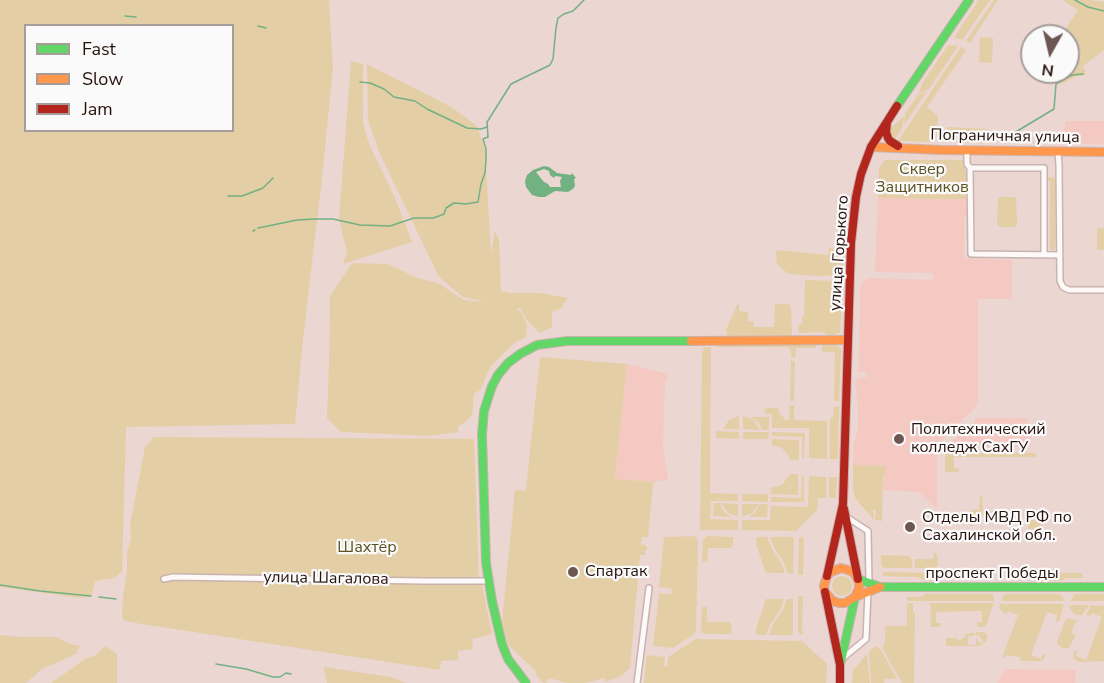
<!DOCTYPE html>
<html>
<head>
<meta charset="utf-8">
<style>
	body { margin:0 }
	#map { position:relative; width:1104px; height:683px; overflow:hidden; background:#ecd6d2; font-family:"Nunito Sans",sans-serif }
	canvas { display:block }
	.legend { position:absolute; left:24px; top:24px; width:210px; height:108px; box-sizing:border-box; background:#fafafa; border:2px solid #a69d9b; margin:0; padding:8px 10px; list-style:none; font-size:18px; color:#27110d }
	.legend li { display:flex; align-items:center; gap:12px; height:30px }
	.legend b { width:30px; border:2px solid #a69d9b }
	.north { position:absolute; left:1020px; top:24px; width:60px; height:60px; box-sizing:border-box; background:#fafafa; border:2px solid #a69d9b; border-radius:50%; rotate:188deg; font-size:16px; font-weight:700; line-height:24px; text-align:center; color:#27110d }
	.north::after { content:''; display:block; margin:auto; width:21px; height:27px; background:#6c5652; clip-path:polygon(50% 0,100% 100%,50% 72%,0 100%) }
</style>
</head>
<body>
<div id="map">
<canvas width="1104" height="683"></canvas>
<ul class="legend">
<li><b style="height:8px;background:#63d668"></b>Fast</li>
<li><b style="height:8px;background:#ff974d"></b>Slow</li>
<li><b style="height:8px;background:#b3261e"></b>Jam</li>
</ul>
<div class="north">N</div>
</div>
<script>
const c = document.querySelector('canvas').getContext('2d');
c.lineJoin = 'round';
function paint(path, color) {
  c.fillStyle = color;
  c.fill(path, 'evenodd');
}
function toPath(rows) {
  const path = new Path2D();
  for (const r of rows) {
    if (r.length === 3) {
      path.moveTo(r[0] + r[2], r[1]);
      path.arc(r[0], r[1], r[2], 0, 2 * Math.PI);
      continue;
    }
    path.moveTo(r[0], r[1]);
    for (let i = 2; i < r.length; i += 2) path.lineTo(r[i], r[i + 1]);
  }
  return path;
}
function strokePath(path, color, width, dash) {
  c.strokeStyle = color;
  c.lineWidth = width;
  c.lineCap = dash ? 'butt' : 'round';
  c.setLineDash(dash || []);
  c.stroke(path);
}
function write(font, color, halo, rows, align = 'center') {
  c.font = font + ' "Nunito Sans",sans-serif';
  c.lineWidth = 4.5;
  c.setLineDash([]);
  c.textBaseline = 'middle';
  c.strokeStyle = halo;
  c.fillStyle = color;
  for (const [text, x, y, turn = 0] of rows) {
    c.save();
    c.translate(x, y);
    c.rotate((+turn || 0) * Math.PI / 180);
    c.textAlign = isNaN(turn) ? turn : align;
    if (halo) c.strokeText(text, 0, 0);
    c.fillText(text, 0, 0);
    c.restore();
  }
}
paint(toPath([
	[1066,121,1104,121,1104,144,1063,143,1064,130],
	[878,198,966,199,966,217,964,218,964,258,1012,260,1012,299,978,299,978,403,974,409,937,444,937,509,919,492,883,490,885,466,853,465,854,445,858,429,858,407,855,382,858,379,867,377,867,372,859,372,860,286,863,281,869,278,934,280,933,273,875,272],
	[627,364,668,374,667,381,665,383,663,444,668,480,656,481,653,485,651,482,617,479,615,477],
	[976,418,1027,418,1031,435,1031,446,953,446,950,443,973,424],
	[1006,669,1076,670,1075,683,997,683]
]), '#f3c9c1');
paint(toPath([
	[0,0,329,0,333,67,322,178,303,340,295,424,126,427,122,572,114,578,95,581,91,597,81,598,0,587],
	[26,26,232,26,232,130,26,130],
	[979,0,990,0,963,39,956,39,955,36],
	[994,0,998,0,970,43,966,41],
	[1062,0,1090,0,1104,2,1104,50,1083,66,1086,72,1085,75,1078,76,1061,84,1052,72,1068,72,1068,36,1061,36,1078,10],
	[980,37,993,38,992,63,979,62],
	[948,45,958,46,929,89,918,94,923,82],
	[961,47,966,50,927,107,938,116,937,135,935,139,932,142,898,141],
	[351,61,363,64,363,122,369,144,395,198,412,242,343,264,347,252,339,219],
	[367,64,453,108,477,126,485,150,491,253,495,231,499,239,501,291,511,293,540,293,568,298,561,308,552,312,552,327,540,333,526,319,520,308,517,308,522,314,527,325,526,337,513,344,491,366,480,390,474,394,472,415,470,418,458,427,458,432,429,436,341,432,327,418,329,363,330,296,352,263,388,264,417,278,438,283,464,300,486,302,463,297,439,277,380,154,368,120],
	[927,91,904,125,905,114,917,96],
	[904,116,902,128,895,139,891,134,891,128],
	[947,127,988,129,989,136,988,141,985,143,950,142,946,139],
	[885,160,963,160,966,175,966,199,878,198,879,168],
	[1045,177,1053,177,1055,179,1055,248,1053,250,1050,250,1050,181,1045,180],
	[998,197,1013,197,1016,198,1017,223,1015,227,1000,227,997,225],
	[1097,228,1104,228,1104,250,1097,250],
	[829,248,843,250,843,275,816,276,791,274,786,272,777,264,776,250,828,255],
	[838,279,843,279,840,332,835,335,827,335,824,332,799,333,798,325,802,324,802,318,804,316,805,280,837,281],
	[738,303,739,303,739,311,748,312,748,321,754,322,754,327,774,327,775,304,788,304,791,306,792,335,791,336,728,337,726,330],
	[816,343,816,348,796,348,795,358,791,358,791,350,788,347,716,347,717,344],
	[822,343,836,344,841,349,839,401,834,401,835,352,822,352],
	[704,347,711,347,710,493,738,494,738,501,711,501,710,519,738,520,738,530,700,530,702,356],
	[540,357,627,364,615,477,617,479,652,482,653,485,648,537,642,537,641,545,646,545,646,547,647,547,647,550,645,550,645,555,640,555,630,668,621,676,606,682,604,678,586,683,567,683,549,678,546,683,544,683,537,677,535,670,508,645,502,622,515,490,524,491,526,489],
	[791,361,795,361,794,401,790,401],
	[790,405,794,405,794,420,827,421,827,459,809,458,809,428,772,428,772,414,765,414,765,408,778,408,780,414,786,420,789,420],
	[839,406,838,459,830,459,830,419,833,418,834,407],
	[739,416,739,429,723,429,729,420],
	[743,416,753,420,760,430,743,429],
	[750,417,769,417,769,430,762,430,758,422],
	[716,431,739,432,739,439,716,438],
	[743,432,769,432,768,439,743,439],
	[772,432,805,433,804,458,802,458,802,437,772,436],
	[154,437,474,439,479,584,482,585,485,599,492,634,472,639,473,649,458,651,458,660,441,661,440,670,129,622,124,620,122,617,123,597,127,570,127,552,131,538,130,525,145,447],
	[772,439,799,440,799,460,791,460,788,455,782,448,772,445],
	[951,453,1036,453,1036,457,954,457,954,468,959,469,959,472,945,472,945,454],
	[853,465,885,466,885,474,883,477,882,521,875,520,876,510,873,510,874,520,855,498,853,488],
	[790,474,798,474,798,495,771,494,771,488,782,485],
	[802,476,804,476,804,502,771,502,771,497,801,498],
	[809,476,826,477,826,498,818,498,817,510,796,531,742,530,742,520,770,520,771,506,808,507],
	[829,477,837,477,836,498,829,498],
	[742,494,768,494,768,502,742,501],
	[980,495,982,495,983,510,990,515,974,516,973,526,970,526,970,511,979,509],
	[714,503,720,503,723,511,731,517,713,516],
	[721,503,738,504,738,517,728,513],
	[742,504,759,504,752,513,742,517],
	[760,504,768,504,767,517,749,517,756,511],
	[1028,520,1047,520,1047,521,1036,532,1034,532,1033,529,1028,529],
	[694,536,698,540,696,632,694,634,673,648,653,646,659,593,671,594,672,589,659,587,664,537],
	[707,536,733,537,733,544,731,548,708,548,707,562,702,562,703,540],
	[801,536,804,539,803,575,798,575,799,538],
	[757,537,767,537,772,549,780,561,785,573,766,573,756,544],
	[770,537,794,537,793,574,788,573,782,560,774,548],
	[934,552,937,555,938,565,936,568,915,568,915,559,933,559],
	[881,555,910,556,910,559,912,559,912,568,884,568,881,565],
	[883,572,937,573,937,576,933,581,927,581,917,577,882,576],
	[1038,573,1082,573,1083,578,1067,578,1061,581,1041,581,1038,577],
	[842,586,10],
	[925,594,992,594,994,597,994,601,907,601,907,597,921,597],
	[1005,594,1059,594,1063,597,1065,601,1002,601,1002,597],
	[1075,594,1104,594,1104,601,1071,601,1073,596],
	[798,596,803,596,802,630,804,632,801,635,798,631],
	[766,599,784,599,781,609,771,623,766,635,756,635,756,628],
	[787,599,793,599,793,635,769,635,773,624,783,610],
	[907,603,913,603,913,613,915,613,914,683,902,683,882,648,885,643,885,626,907,626],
	[930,603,994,603,986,625,983,627,977,627,977,622,982,622,982,612,981,611,936,612,936,623,941,623,941,625,939,627,931,627],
	[1000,604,1064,604,1059,622,1056,621,1057,615,1047,612,1031,655,1041,659,1043,654,1046,655,1042,661,1021,661,1020,657,1006,655,1004,658,1002,658,1018,615,1008,611,1006,614,1004,613,1003,611,999,609],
	[1070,605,1089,605,1082,615,1076,615,1070,609],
	[1091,605,1104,606,1104,661,1080,662,1073,658,1074,650,1077,651,1076,656,1086,660,1102,617,1092,613,1090,616,1086,615],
	[702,607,707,607,707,622,730,622,732,626,731,634,706,634,703,633,701,630],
	[1069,618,1078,621,1079,622,1075,622,1071,633,1076,635,1069,648,1062,648,1057,644,1058,639,1065,621],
	[976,632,984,632,987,635,987,641,982,643,981,646,946,646,946,638,957,638,957,640,961,641,961,638,964,638,966,634,970,633,975,633,975,635,968,637,968,645,976,645,976,637,979,643,983,642,979,635,976,636],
	[0,635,20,637,56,637,67,643,80,646,76,654,42,669,26,683,0,683],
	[696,639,802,641,827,664,826,683,644,683,647,655,665,657,664,666,667,667,668,657],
	[105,646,117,654,117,683,51,683,85,659,96,655],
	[875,646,881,650,897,679,885,679,884,683,871,683,869,652],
	[867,654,870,683,852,683,853,670],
	[324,667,391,677,406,683,327,683]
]), '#e4cea6');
paint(toPath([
	[544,166,549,167,557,173,571,175,572,173,576,178,574,179,575,186,573,189,568,192,555,191,545,197,539,197,532,195,526,187,525,181,527,175,533,170],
	[544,169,549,171,550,175,554,178,555,176,562,177,560,181,561,187,550,187,548,184,544,182,536,172]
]), '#72b182');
strokePath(toPath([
	[1075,0,1088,7,1104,11],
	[125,16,136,17],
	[258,26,266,28],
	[360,82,370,83,384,89,394,97,415,101,427,109,467,128,481,129,487,127],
	[1014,139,1014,133,1054,109,1056,84,1072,75,1083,74],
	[228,196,242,196,263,188,273,178],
	[258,228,297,220,316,219,333,219,360,225,390,226,414,218,433,218,439,216,444,214,446,208,454,203,466,204,478,202,481,184,485,173,486,160,486,149,483,139,488,137,487,122,489,119,511,84,550,65,553,59,556,28,558,18,564,14,573,11,584,0],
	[253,231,255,230],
	[0,585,40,591,91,596],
	[99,597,116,599],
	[216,664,246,669,273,677,280,677,286,673,291,674]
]), '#72b182', 1.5);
const street = toPath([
	[967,151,967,164,970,168,971,254,1059,255],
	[1058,152,1059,165,1060,281,1063,287,1069,290,1104,290],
	[970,168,1044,168,1044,255],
	[845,516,868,531,869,583],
	[164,579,173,577,423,581,488,581],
	[843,658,866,639,868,592],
	[637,683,649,588]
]);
const fast = toPath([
	[897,106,969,0],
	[858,579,880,587,1104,587],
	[841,661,855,597],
	[526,683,508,659,502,644,492,601,486,563,482,434,484,411,492,386,498,375,508,363,520,354,537,345,567,341,691,341]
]);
const slow = toPath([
	[871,147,941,150,1104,152],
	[691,341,848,340],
	[855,597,859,588,859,583,855,574,851,571,841,568,831,572,827,576,824,586,825,592,833,601,839,603,845,603,855,597,880,587]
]);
const jam = toPath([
	[887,122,886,132,888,138,890,141,898,146],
	[844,509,858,579],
	[827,576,843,504,851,243,856,197,861,174,871,147,897,106],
	[825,592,840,665,840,683]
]);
strokePath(street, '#c9b3ae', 8);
strokePath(fast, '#c9b3ae', 10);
strokePath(slow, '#c9b3ae', 10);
strokePath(jam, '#c9b3ae', 10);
strokePath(street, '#fcf9f8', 5);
strokePath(fast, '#63d668', 8);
strokePath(slow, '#ff974d', 8);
strokePath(jam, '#b3261e', 8);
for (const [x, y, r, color] of [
	[899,439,6,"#6c5652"],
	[910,527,6,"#6c5652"],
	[573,572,6,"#6c5652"]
]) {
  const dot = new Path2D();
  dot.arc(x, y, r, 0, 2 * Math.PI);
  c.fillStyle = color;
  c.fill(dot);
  strokePath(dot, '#fafafa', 2);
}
write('16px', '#27110d', '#fafafa', [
	["Пограничная улица",1005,137,1],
	["улица Горького",840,253,-86],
	["проспект Победы",992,574],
	["улица Шагалова",326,579,1]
]);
write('16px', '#5e5022', '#fafafa', [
	["Сквер",922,170],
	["Защитников",922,188],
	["Шахтёр",367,548]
]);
write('16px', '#27110d', '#fafafa', [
	["Политехнический",911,430],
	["колледж СахГУ",911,448],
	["Отделы МВД РФ по",922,518],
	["Сахалинской обл.",922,536],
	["Спартак",585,572]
], 'left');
</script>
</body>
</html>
